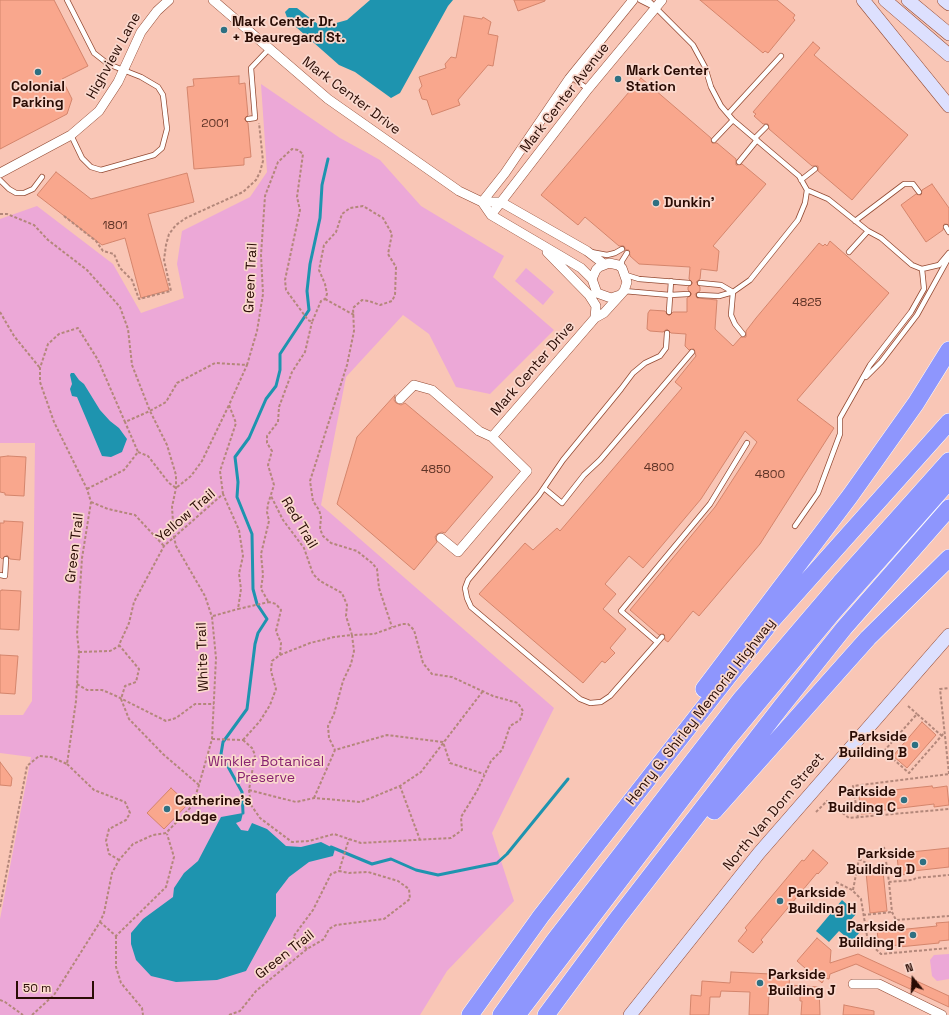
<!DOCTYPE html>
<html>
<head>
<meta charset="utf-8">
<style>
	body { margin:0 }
	#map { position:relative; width:949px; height:1015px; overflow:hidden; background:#f9c6b6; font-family:"Space Grotesk",sans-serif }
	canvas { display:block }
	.north { position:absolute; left:893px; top:959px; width:40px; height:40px; -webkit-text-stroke:3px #fad8cd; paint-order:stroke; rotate:342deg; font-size:11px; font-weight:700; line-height:16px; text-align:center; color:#2a0c04 }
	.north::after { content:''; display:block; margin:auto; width:14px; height:18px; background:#2a0c04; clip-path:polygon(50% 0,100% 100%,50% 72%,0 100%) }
	.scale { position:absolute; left:16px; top:981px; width:78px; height:18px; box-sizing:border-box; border:2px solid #2a0c04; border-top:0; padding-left:5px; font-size:12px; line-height:14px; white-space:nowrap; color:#2a0c04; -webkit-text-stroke:3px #fad8cd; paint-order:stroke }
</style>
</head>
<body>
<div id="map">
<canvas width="949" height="1015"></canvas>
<div class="north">N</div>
<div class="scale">50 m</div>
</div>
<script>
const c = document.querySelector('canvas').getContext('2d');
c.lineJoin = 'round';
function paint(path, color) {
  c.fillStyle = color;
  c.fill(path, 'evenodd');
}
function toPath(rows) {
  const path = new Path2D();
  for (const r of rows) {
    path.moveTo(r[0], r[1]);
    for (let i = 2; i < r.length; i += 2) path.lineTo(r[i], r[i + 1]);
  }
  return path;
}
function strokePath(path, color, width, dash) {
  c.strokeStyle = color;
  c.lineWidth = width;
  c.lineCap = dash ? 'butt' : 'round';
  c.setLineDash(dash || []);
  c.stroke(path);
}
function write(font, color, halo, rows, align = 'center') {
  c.font = font + ' "Space Grotesk",sans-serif';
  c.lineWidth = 3.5;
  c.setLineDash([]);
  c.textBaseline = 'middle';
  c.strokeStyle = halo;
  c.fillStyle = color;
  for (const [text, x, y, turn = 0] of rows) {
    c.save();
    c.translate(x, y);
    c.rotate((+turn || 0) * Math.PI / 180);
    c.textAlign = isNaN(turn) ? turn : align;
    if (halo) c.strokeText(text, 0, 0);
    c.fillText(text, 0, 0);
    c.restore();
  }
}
paint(toPath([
	[261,84,340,138,380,160,421,206,504,256,493,277,554,330,490,394,456,387,429,334,403,315,346,377,321,505,554,708,492,833,514,901,447,971,420,1015,0,1015,0,919,31,757,0,753,0,715,23,715,32,701,35,443,0,443,0,219,37,206,113,264,141,313,184,298,177,264,182,231,250,197,267,172],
	[526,268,554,292,543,305,515,281],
	[949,954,949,979,937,981,932,976,930,960,934,955]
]), '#eca8d7');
paint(toPath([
	[370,0,453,0,448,6,400,93,391,98,355,72,339,65,288,20,285,12,289,8,297,8,319,25,329,25,347,20],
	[71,373,74,373,79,380,84,384,100,410,110,421,119,428,127,439,122,452,111,457,102,456,77,397,72,396,70,389,72,384,70,375],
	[243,813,241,821,236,823,241,830,248,831,252,823,267,829,286,846,301,847,321,842,335,849,333,856,309,862,289,877,276,894,276,916,246,971,217,980,176,982,151,976,136,960,131,944,131,933,143,919,173,897,174,888,184,873,198,861,221,817],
	[842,900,857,913,848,923,859,933,852,942,839,931,829,942,816,931]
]), '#1e94af');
strokePath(toPath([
	[243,813,242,792,221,754,223,742,247,709,255,644,258,633,267,619,257,604,253,589,252,534,237,497,238,482,235,457,249,438,266,399,276,386,280,370,280,354,309,310,307,291,310,264,320,218,322,185,328,159],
	[331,847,372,864,391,859,416,870,438,875,497,863,507,854,568,779]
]), '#1e94af', 3);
const building = toPath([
	[0,0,54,0,88,66,62,79,72,99,67,114,0,149,0,0],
	[514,0,545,0,545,1,518,11,514,0],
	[700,0,777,0,795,15,793,18,795,20,768,53,765,51,763,53,700,0],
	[464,16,482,19,483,17,491,22,488,34,498,36,493,66,488,65,458,100,460,105,432,115,427,100,422,99,419,90,422,86,419,77,446,68,445,64,451,57,456,58,464,16],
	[813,42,820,48,814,55,908,135,852,200,818,171,818,166,812,166,769,129,768,124,763,124,754,116,756,114,753,112,813,42],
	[239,76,239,84,245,83,248,115,244,119,248,123,251,157,244,158,244,165,194,169,187,87,194,86,193,79,239,76],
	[641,78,711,138,712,143,717,143,736,159,736,165,742,164,766,184,713,246,719,251,717,271,701,269,700,279,696,282,700,287,700,291,695,294,697,298,717,300,715,329,733,346,741,337,746,337,746,331,756,318,819,243,823,246,825,244,827,246,830,241,889,293,797,400,834,428,760,544,699,616,693,611,668,642,665,640,664,634,659,635,630,610,715,507,757,442,745,431,701,499,643,568,629,556,605,584,616,594,603,609,626,629,610,648,615,653,605,663,602,661,583,683,479,594,525,543,533,550,557,528,560,531,682,388,675,382,696,356,694,349,689,350,685,346,686,334,671,333,667,329,663,332,650,331,647,329,648,313,650,310,665,311,669,316,673,312,687,312,687,298,692,294,688,290,688,287,693,283,689,279,690,267,639,264,630,256,629,250,626,250,624,246,619,246,585,217,578,225,541,195,641,78],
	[56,172,91,199,187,173,194,202,148,214,169,290,141,298,125,238,102,245,37,195,56,172],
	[932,184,949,208,949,225,944,224,943,230,926,242,901,205,916,194,921,195,922,190,932,184],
	[395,395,394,400,396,403,401,405,405,403,493,477,445,533,442,532,437,534,435,537,437,542,414,570,337,504,357,437,395,395],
	[8,456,26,457,24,496,5,495,5,493,0,492,0,457,8,456],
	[4,521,23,522,20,560,10,559,7,555,2,559,0,557,0,523,4,523,4,521],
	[2,590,21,591,19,630,0,629,0,591,2,590],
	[0,655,18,656,15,694,0,693,0,655],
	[922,722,936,735,907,768,893,756,922,722],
	[0,762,12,778,11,786,0,785,0,762],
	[932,786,933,788,947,786,949,805,934,807,934,804,876,811,877,813,861,814,859,796,875,795,874,792,932,786],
	[171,788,188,804,164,829,147,813,171,788],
	[949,848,949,867,913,871,913,874,899,875,897,856,912,855,911,852,949,848],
	[813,850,828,863,818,874,817,873,761,940,763,942,753,953,738,941,747,930,745,928,802,860,804,861,813,850],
	[883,871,887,911,870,913,866,872,883,871],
	[949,922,949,940,939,941,939,943,899,947,899,945,879,947,877,930,897,928,897,930,937,926,936,923,949,922],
	[817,938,831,950,830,963,858,954,949,996,949,1007,856,964,830,974,829,979,825,978,822,983,797,961,817,938],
	[731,972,790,975,789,985,819,987,820,1015,801,1015,802,1001,800,1001,800,995,769,993,768,1015,749,1015,750,992,721,991,720,997,710,997,709,1015,690,1015,691,995,701,996,702,981,730,983,731,972],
	[844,1005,874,1011,874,1015,843,1015,844,1005]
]);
paint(building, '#f9a78d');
strokePath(building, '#d4856c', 1);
const service = toPath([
	[67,0,94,53,108,64,141,77,158,87,163,95,167,129,162,148,154,155,101,170,91,167,82,158,71,135],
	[640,0,652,6],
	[648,0,693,45,705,67,711,87,721,106,733,120,799,176,807,190,805,203,798,220,750,280,733,292,719,296,699,295],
	[571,77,588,89],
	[728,114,781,56],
	[248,119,255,118,251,68,269,49],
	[755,138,766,127],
	[714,140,733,120],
	[739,162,757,140],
	[0,180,9,189,16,193,24,193,33,189,42,177],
	[801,180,815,169],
	[807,190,828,199,868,231,881,238,912,265,922,269,939,265,949,253],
	[855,221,904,184,913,184,919,192],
	[946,227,949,232],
	[591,252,607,255,615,253,622,249],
	[849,252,868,231],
	[622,267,622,261,627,253],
	[626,275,639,279,689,283],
	[700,283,721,285,733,292],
	[624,291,670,295,688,294],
	[733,292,731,315,735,324,743,334],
	[669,312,671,281],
	[866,377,881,362,917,315,949,257],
	[544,488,562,503,584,475,600,460,692,352],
	[795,526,818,493,840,434,840,418,870,365,911,312,924,289,922,269],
	[0,575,5,576,6,559],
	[662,637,610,696,601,702,590,703,580,699,471,607,467,598,465,588,468,580,539,495,563,460,621,389,633,373,645,363,660,356,666,348,667,333],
	[657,642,621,611,710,504,747,443]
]);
const minor = toPath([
	[213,0,328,99,459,191,482,202,501,202,587,251,604,264],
	[0,173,71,135,99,111,118,82,141,32,157,11,169,0],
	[482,202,505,173,569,79,633,0],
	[482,202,491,215,581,268,592,279],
	[491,215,588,89,662,0],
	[547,252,589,295,596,306,595,318],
	[400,399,414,385,432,390,479,431,492,437],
	[441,538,458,552,527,471,492,437,595,318,604,313,624,291,627,282,622,268,618,265,609,263,599,267,596,270,592,279,597,293,611,298,620,295],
	[853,984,879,984,942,1015]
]);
const secondary = toPath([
	[863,0,949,106],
	[885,0,949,55],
	[908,0,949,34],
	[944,0,949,4],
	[630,1015,759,853,949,635]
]);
const motorway = toPath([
	[704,689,850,496,916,403,949,350],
	[714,811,868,638,949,558],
	[470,1015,541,916,774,618,949,422],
	[501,1015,554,941,741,699,840,583,949,461],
	[517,1015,726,741,834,611,949,481],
	[546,1015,617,919,781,707,844,628,949,508]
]);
strokePath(service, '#934a33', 6);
strokePath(minor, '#934a33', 10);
strokePath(secondary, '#934a33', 14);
strokePath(motorway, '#fff', 18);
strokePath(toPath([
	[0,214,7,214,34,225,48,240,87,270,120,307,128,329,132,365,150,411,167,445,176,475,176,488,172,507,174,537,176,546,205,596,212,617,216,658,212,739,199,785,192,806,166,833,153,835,133,844,119,860,112,873,104,913,100,922,54,995,32,1015],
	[64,216,96,241,103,251,114,254,120,268,132,280,139,299,171,291,164,260,166,245,169,234,176,225,186,218,243,192,256,180,260,172,263,161,259,123],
	[325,299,354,315],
	[0,312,14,336,40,368],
	[138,452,148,456,169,483,176,488,191,476,202,461,229,405],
	[87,489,124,470,138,452,125,422],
	[223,494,220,471,236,423,229,405,247,365],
	[91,502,108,509,135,515,164,546],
	[268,601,261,589,263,575,261,554,269,521,267,512,268,504,274,485,268,465,272,451,267,443,267,436,278,422,279,407,292,372,305,352,312,322],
	[213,616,238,609],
	[79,652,110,651,119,646],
	[280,655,310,643,334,637,352,635,354,651,351,664,343,681,334,714,328,726,329,738,335,750],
	[77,684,87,690,102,690,114,695,166,721,176,718,195,704,214,704],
	[908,706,917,714],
	[942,736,917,714,884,751,909,773,944,733],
	[212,739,243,740],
	[243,740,252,748,255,755,249,790,251,805,260,818,292,842,309,841,334,834,361,843,451,838,462,830,461,817,477,791,491,761,502,750,510,726,520,720,523,711,518,703,493,696,452,677,432,674,423,663,414,630,408,624,402,624,374,634,352,635,346,616,347,605,342,593,320,581,313,574,304,548,283,520,271,496],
	[243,740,260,721,270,705,276,689,271,671,272,661,280,655,281,643,276,631,281,610,276,604,269,602],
	[67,764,94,790,125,802,130,813,126,820,109,829,106,841,109,854,119,860],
	[949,774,940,689,949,688],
	[199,785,163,754,129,719,121,699,125,686,136,682,139,669,119,645,129,623,134,602,164,546,223,494,239,530,243,556,239,574,241,589,238,609,269,602],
	[400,786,420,840],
	[249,790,296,802,314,798,361,802,400,786,421,772,483,691],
	[314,798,335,750,387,735,443,742,450,763,484,774],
	[816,812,827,801,849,818,949,809],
	[858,818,853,786,949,774],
	[884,847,889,882,913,880,916,878,949,875],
	[858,849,859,859,873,867,887,867],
	[836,882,852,890,861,899,868,942,881,954,949,948],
	[889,882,892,912,896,920,949,916],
	[853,890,859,859],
	[0,907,27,766,39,756,51,757,67,764,76,701,79,652,77,634,82,558,91,502,87,489,54,422,40,382,40,368,48,344,59,334,78,328,98,360,125,422,150,411,166,402,177,383,215,363,247,365,257,331,263,294,261,255,265,196,278,162,292,149,298,150,303,154,297,197,300,210,285,280,286,290,308,320,312,322,321,301,325,299,327,294,325,284,319,270,324,245,336,232,342,214,350,208,363,206,383,218,392,234,388,254,396,267,395,295,392,301,380,305,369,301,362,300,353,308,354,331,347,365,310,481,313,501,319,510,321,517,320,529,323,536,331,543,357,551,372,563,377,569,379,588,392,627],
	[863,915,892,912],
	[100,922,116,936,166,887,174,857,167,834],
	[116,936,116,967,121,983,142,1008,143,1015],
	[307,949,293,937,313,910,331,874,339,871],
	[0,1000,5,1002,23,1015],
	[229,1015,240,1011,256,991,307,949,324,939,329,929,336,925,384,919,410,899,409,889,398,881,368,872,349,873,339,871,349,839]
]), '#b3877a', 2, [3, 2]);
strokePath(service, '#fff', 4.5);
strokePath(minor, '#fff', 9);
strokePath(secondary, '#dde0fe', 13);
strokePath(motorway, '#8e96fd', 17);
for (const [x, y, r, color] of [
	[224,30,4,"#2e7082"],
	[38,72,4,"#2e7082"],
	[618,79,4,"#2e7082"],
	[656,203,4,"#2e7082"],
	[915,745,4,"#2e7082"],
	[904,800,4,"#2e7082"],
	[167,809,4,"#2e7082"],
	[923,862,4,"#2e7082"],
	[780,901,4,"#2e7082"],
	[913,935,4,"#2e7082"],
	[760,983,4,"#2e7082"]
]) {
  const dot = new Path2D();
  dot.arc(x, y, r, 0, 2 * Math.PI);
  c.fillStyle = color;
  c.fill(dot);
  strokePath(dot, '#fad8cd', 1.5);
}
write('12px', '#5e3326', null, [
	["2001",215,124],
	["1801",115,226],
	["4825",807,303],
	["4800",659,468],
	["4850",436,470],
	["4800",770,475]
]);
write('bold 14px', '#2a0c04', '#fad8cd', [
	["Mark Center Dr.",232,22],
	["+ Beauregard St.",232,38],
	["Mark Center",626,71],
	["Station",626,87],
	["Colonial",38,87,"center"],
	["Parking",38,103,"center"],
	["Dunkin'",664,203],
	["Parkside",907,737,"right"],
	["Building B",907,753,"right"],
	["Parkside",896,792,"right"],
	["Building C",896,808,"right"],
	["Catherine's",175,801],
	["Lodge",175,817],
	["Parkside",915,854,"right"],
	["Building D",915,870,"right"],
	["Parkside",788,893],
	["Building H",788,909],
	["Parkside",905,927,"right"],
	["Building F",905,943,"right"],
	["Parkside",768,975],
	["Building J",768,991]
], 'left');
write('14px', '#2a0c04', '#fad8cd', [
	["Highview Lane",114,56,-61],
	["Mark Center Drive",351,96,37],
	["Mark Center Avenue",565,98,-52],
	["Green Trail",251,278,-87],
	["Mark Center Drive",533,369,-49],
	["Yellow Trail",186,516,-41],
	["Red Trail",299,523,59],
	["Green Trail",75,548,-83],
	["White Trail",203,657,-92],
	["Henry G. Shirley Memorial Highway",701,712,-52],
	["North Van Dorn Street",774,812,-50],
	["Green Trail",285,955,-38]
]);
write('14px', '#882371', '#fad8cd', [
	["Winkler Botanical",266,762],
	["Preserve",266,778]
]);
</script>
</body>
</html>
